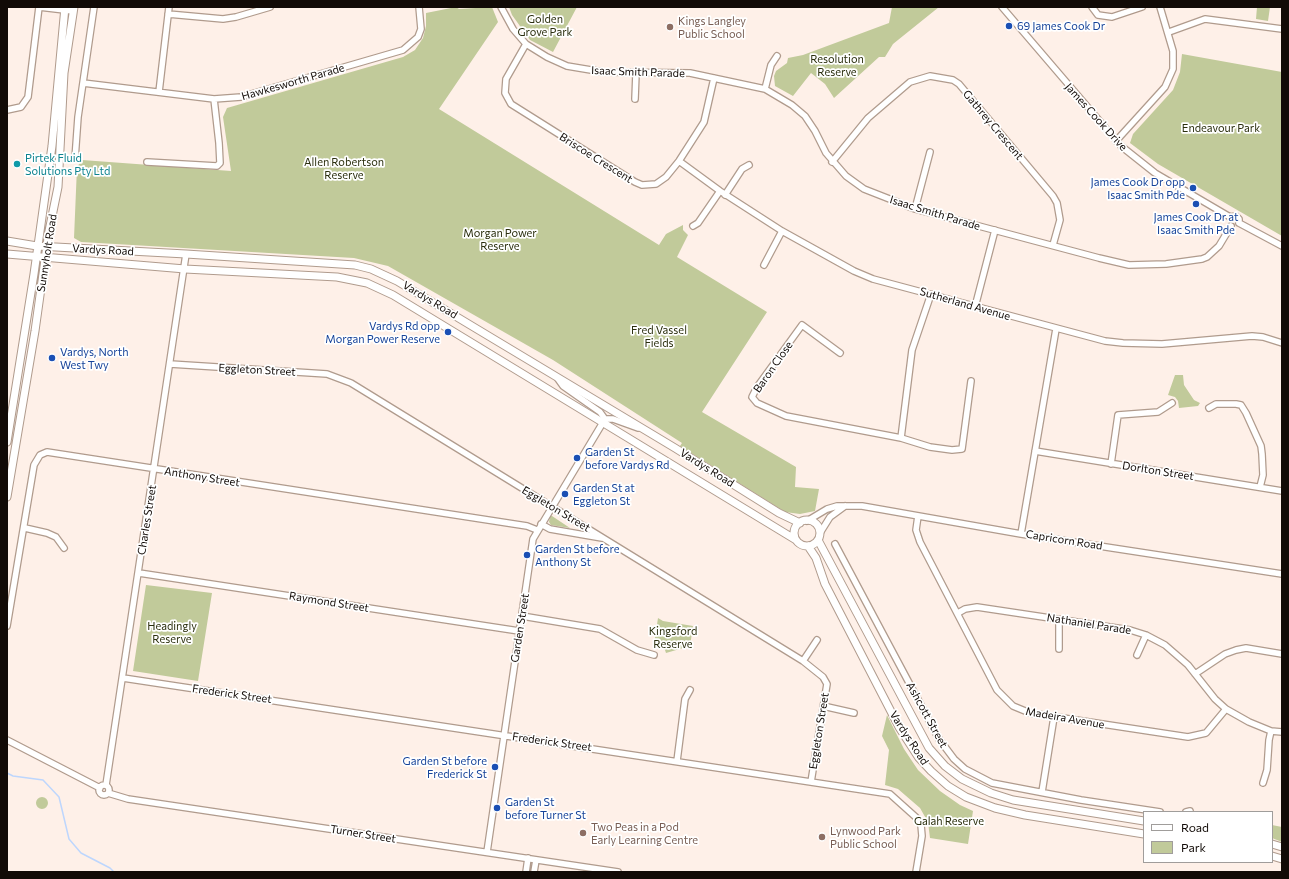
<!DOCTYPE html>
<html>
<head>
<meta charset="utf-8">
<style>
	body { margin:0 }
	#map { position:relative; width:1289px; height:879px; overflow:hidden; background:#fef0e8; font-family:Commissioner,sans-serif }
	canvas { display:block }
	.frame { position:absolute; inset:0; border:8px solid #110a06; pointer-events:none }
	.legend { position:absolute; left:1143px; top:811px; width:130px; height:52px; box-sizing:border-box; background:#fff; border:1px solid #a09d9b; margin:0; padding:5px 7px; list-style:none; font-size:12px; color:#110a06 }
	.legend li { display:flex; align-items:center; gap:8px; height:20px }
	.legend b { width:20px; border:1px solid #a09d9b }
</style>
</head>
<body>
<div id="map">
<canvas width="1289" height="879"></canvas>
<div class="frame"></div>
<ul class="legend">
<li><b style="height:5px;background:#fff"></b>Road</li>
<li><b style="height:11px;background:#c1ca9a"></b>Park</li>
</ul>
</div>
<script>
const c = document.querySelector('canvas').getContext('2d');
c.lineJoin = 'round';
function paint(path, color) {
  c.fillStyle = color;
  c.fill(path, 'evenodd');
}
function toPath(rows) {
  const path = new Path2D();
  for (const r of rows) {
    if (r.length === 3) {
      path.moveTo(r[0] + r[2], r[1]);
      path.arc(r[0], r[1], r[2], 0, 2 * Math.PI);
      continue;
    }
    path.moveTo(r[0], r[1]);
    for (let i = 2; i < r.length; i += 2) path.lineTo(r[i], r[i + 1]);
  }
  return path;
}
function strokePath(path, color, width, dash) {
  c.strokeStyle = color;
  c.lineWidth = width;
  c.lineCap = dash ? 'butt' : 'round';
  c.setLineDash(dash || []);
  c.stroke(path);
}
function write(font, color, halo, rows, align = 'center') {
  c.font = font + ' Commissioner,sans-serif';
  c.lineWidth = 3.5;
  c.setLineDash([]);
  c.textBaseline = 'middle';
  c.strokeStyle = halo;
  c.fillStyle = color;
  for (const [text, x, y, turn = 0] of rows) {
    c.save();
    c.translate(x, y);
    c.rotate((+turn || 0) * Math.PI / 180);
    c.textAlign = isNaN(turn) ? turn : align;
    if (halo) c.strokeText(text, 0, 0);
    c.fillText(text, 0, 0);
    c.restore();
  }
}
paint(toPath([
	[456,7,459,9,492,7,498,22,439,109,659,245,666,234,683,225,683,230,688,235,677,257,767,312,702,412,796,467,795,487,819,489,815,511,800,514,785,512,680,446,682,443,553,360,388,266,354,258,81,242,74,238,77,167,82,160,231,171,223,117,227,108,403,57,415,50,423,38,426,26,426,13],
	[509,7,577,7,553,52,530,40,512,15],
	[892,7,939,7,893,44,885,57,879,57,834,98,825,84,811,73,793,96,775,86,774,76,776,71,787,63,788,58,803,55,889,23],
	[1257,7,1270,7,1268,21,1256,19],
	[1182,54,1282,72,1282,236,1158,164,1130,143,1133,134,1173,90,1180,72],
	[1175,375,1183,375,1184,385,1194,400,1200,403,1198,406,1179,408,1178,401,1175,397,1168,395],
	[550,516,552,516,570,528,551,525,549,522],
	[146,585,212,593,198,681,133,671],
	[658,618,663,621,693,626,690,646,666,653,665,650,654,644],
	[887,715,904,749,918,770,940,791,960,805,973,811,968,844,930,838,928,822,920,808,898,789,885,785,889,750,882,736],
	[42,803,6],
	[1272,825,1282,827,1282,842,1272,838]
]), '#c1ca9a');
strokePath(toPath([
	[7,773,13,776,43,780,59,797,69,839,81,853,110,868,114,872]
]), '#bdd6fd', 1.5);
const minor = toPath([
	[39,7,73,11],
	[501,7,513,29,526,44,547,57,567,66,603,72,690,73,765,89,792,105,805,116,815,131,826,153,846,176,864,189,915,209,1099,258,1129,265,1166,264,1202,259,1207,257,1219,246,1231,226],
	[1002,7,1121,146,1155,173,1230,217],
	[1092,7,1098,15,1112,17,1142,7],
	[168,14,223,19,236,17,270,7],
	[1169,32,1205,19,1282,29],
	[526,44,506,79,505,93,511,104,635,182,642,185,656,184,666,177,679,161,704,122,714,78],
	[83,83,214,99,241,97,403,50,418,37,421,29,419,7],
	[765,89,771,65,777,56],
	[159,92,169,7],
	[635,99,636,73],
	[7,110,21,107,28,97,39,7],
	[1116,141,1165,87,1173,69,1173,51,1160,7],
	[75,159,78,117,94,7],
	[679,161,720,191,782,231,854,271,873,279,1105,341,1123,343,1162,344,1252,336,1263,337,1282,343],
	[147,162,217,166,220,163,219,143,214,99],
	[832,162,868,118,910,82,930,76,953,80,959,84,1053,196,1057,203,1060,220,1053,245],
	[725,195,742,169,749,165],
	[915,209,930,152],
	[1230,217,1236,216,1239,219,1239,223],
	[1239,223,1282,246],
	[693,226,698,223,720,191],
	[764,265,782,231],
	[975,307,995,230],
	[840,353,802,325,757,387,752,397,757,403,786,416,901,438,930,447,952,450,962,449,971,381],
	[170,364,327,374,351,383,803,661,823,677,827,684,811,782],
	[1209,408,1216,404,1236,404,1241,405,1246,413,1261,446,1262,454,1263,475,1260,487],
	[603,422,607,419,613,419,638,428],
	[901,438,912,350,931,294],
	[1035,451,1282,491],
	[1111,464,1118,415,1158,412,1172,403],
	[918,516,916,530,920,542,997,690,1013,706,1030,713,1188,737,1206,733,1226,709],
	[807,521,827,509,837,506,862,506,1021,534,1282,574],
	[541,524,550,529,602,538],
	[25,528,47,533,56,537,64,548],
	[820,533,830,517,845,506],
	[1021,534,1056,329],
	[835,544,939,739,954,759,965,769,992,783,1081,800,1160,812],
	[139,573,519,631],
	[958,613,965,609,977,607,1130,630,1146,635,1165,645,1188,665,1215,699,1226,709,1249,722,1271,731,1282,732],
	[522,616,600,629,637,650,654,655],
	[7,626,34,465,40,455,47,452,527,526,537,530],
	[1059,649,1059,620],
	[1137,655,1146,635],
	[803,661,817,640],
	[1195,674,1225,654,1236,650,1246,648,1282,654],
	[123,678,890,794,919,820,921,825,922,836,916,872],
	[823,706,854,713],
	[7,740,100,788],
	[677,761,685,699,690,690],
	[1263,783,1267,770,1269,740,1271,731],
	[104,790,5],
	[106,785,186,254],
	[1042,792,1054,717],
	[108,793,128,799,618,872],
	[1186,812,1190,811],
	[487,852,533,539,605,419,600,412,563,386,558,379],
	[526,872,528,858],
	[534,872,536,860]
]);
const major = toPath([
	[7,241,37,246,186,254,355,265,371,269,397,281,675,448,779,513,800,523],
	[7,254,185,269,337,277,367,283,393,295,796,540],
	[7,442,34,274,52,146,65,7],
	[7,497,35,331,49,231,58,187,64,73,74,7],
	[807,533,13],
	[818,540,929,748,945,766,962,779,991,793,1013,800,1144,821],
	[808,546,816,558,825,584,899,727,919,758,931,771,948,786,966,797,995,808,1025,815,1144,834],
	[1272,844,1282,847],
	[1272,856,1282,859]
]);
strokePath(minor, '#b09b8d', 8);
strokePath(major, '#b09b8d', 9);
strokePath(minor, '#fff', 5.5);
strokePath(major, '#fff', 7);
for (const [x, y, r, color] of [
	[1009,26,4,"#1a4fb4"],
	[670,27,4,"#8d6e63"],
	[17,164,4,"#0f9aa8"],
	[1193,188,4,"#1a4fb4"],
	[1196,204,4,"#1a4fb4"],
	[448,332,4,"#1a4fb4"],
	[52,358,4,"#1a4fb4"],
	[577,458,4,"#1a4fb4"],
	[565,494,4,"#1a4fb4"],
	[527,555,4,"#1a4fb4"],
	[495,767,4,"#1a4fb4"],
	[497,808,4,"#1a4fb4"],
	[583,833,4,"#8d6e63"],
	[822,837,4,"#8d6e63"]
]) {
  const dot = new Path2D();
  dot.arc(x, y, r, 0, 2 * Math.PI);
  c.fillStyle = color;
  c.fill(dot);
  strokePath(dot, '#fff', 1.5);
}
write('11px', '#2a2e0d', '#fff', [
	["Golden",545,19],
	["Grove Park",545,32],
	["Resolution",837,59],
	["Reserve",837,72],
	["Endeavour Park",1221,128],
	["Allen Robertson",344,162],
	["Reserve",344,175],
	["Morgan Power",500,233],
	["Reserve",500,246],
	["Fred Vassel",659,330],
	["Fields",659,343],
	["Headingly",172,626],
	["Reserve",172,639],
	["Kingsford",673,631],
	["Reserve",673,644],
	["Galah Reserve",949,821]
]);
write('11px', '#785e54', '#fff', [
	["Kings Langley",678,21],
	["Public School",678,34],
	["Two Peas in a Pod",591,827],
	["Early Learning Centre",591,840],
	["Lynwood Park",830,831],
	["Public School",830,844]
], 'left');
write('11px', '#164399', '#fff', [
	["69 James Cook Dr",1017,26],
	["James Cook Dr opp",1185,182,"right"],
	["Isaac Smith Pde",1185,195,"right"],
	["James Cook Dr at",1196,217,"center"],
	["Isaac Smith Pde",1196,230,"center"],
	["Vardys Rd opp",440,326,"right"],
	["Morgan Power Reserve",440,339,"right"],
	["Vardys, North",60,352],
	["West Twy",60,365],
	["Garden St",585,452],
	["before Vardys Rd",585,465],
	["Garden St at",573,488],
	["Eggleton St",573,501],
	["Garden St before",535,549],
	["Anthony St",535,562],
	["Garden St before",487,761,"right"],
	["Frederick St",487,774,"right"],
	["Garden St",505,802],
	["before Turner St",505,815]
], 'left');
write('11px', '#110a06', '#fff', [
	["Isaac Smith Parade",638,72,2],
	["Hawkesworth Parade",293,82,-16],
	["James Cook Drive",1096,117,48],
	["Gathrey Crescent",993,125,50],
	["Briscoe Crescent",596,158,32],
	["Isaac Smith Parade",935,213,17],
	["Vardys Road",103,250,3],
	["Sunnyholt Road",47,253,-81],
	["Vardys Road",430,300,31],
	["Sutherland Avenue",965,304,16],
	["Baron Close",773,367,-55],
	["Eggleton Street",257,370,3],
	["Vardys Road",707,468,32],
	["Dorlton Street",1158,471,9],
	["Anthony Street",202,477,9],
	["Eggleton Street",556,509,31],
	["Charles Street",147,520,-81],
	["Capricorn Road",1064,540,9],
	["Raymond Street",329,602,9],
	["Nathaniel Parade",1089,624,9],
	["Garden Street",520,628,-81],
	["Frederick Street",232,694,8],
	["Ashcott Street",927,715,61],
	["Madeira Avenue",1065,718,10],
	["Eggleton Street",819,731,-81],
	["Vardys Road",909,738,57],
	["Frederick Street",552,742,8],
	["Turner Street",363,834,9]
]);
write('11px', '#0d838f', '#fff', [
	["Pirtek Fluid",25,158],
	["Solutions Pty Ltd",25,171]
], 'left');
</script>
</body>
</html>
